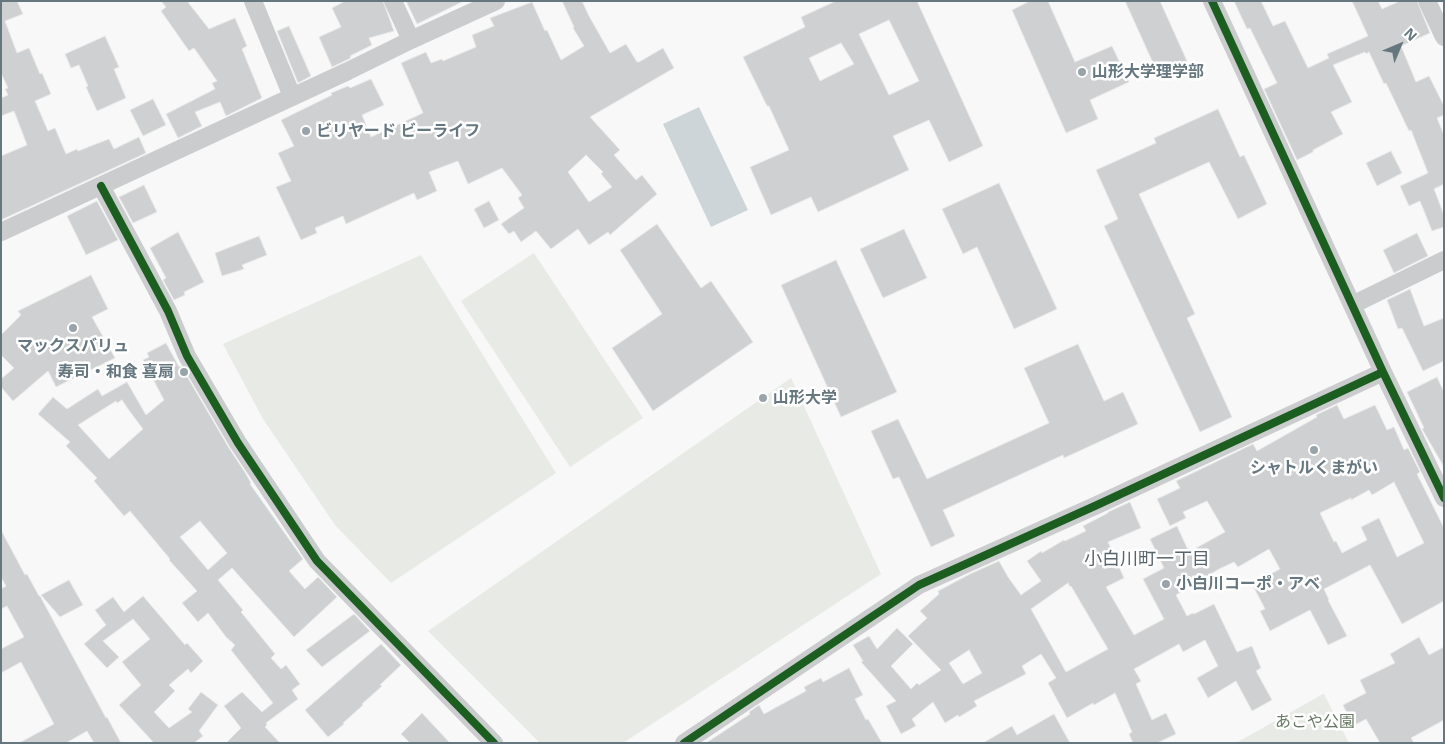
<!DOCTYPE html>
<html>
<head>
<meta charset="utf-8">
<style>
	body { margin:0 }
	#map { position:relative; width:1445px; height:744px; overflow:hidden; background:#f8f8f8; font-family:"Noto Sans",sans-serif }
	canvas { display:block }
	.frame { position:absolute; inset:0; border:2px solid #667780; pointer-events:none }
	.north { position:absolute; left:1375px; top:20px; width:50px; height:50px; -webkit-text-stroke:4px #fff; paint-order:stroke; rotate:45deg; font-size:14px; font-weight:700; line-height:20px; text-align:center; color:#667780 }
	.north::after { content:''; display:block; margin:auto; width:18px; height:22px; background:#667780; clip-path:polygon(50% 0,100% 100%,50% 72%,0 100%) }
</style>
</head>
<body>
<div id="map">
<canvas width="1445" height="744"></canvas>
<div class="frame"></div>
<div class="north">N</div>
</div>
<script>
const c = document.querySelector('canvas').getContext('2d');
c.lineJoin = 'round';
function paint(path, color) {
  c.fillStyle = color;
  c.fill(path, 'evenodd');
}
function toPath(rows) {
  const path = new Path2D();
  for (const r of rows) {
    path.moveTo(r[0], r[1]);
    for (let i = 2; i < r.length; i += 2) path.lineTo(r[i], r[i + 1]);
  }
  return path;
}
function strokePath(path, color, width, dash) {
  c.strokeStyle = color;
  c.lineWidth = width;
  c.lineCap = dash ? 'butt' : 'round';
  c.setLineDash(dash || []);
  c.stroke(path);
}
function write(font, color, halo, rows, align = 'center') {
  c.font = font + ' "Noto Sans","Noto Sans JP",sans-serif';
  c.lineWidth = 5;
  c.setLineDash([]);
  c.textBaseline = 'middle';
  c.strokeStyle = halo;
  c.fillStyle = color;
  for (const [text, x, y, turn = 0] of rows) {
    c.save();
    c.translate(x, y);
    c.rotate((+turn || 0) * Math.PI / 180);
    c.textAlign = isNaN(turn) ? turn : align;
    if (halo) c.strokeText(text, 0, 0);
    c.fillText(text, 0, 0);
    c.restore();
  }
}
paint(toPath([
	[534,253,643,418,570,467,461,301],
	[421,255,556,473,391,583,335,525,263,419,223,344],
	[791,378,881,574,623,743,540,743,428,631],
	[1324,694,1349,743,1236,743,1323,694]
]), '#e8eae5');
paint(toPath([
	[699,107,748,210,711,227,663,124]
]), '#cdd5d8');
const building = toPath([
	[1,1,17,1,23,14,5,21,17,53,29,48,40,74,42,73,51,94,35,101,48,131,55,128,66,154,77,149,78,151,109,139,114,149,139,137,146,153,1,220,1,156,27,145,14,111,1,116,1,98,8,95,5,89,8,88,1,73,1,1],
	[161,1,187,1,209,29,235,18,247,46,242,49,262,98,226,116,220,102,195,112,202,126,178,138,166,114,215,89,212,83,217,81,194,48,189,51,161,11,166,7,161,1],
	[345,1,383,1,394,31,369,38,372,45,350,56,351,58,332,67,319,37,341,27,332,8,345,1],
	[406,1,464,1,417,24,406,1],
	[562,1,582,1,589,16,610,53,626,44,637,62,639,62,663,48,674,68,590,117,620,150,614,155,636,180,642,175,657,194,610,235,608,232,589,245,578,229,551,249,536,231,521,242,514,231,509,234,501,224,524,208,518,198,522,195,502,168,468,184,458,161,429,172,437,191,417,200,414,193,346,224,343,216,315,228,317,233,301,240,276,187,291,181,278,153,294,146,281,120,332,95,331,93,348,86,350,88,371,79,384,105,362,115,371,137,423,113,401,63,426,52,431,63,442,59,443,61,476,47,472,35,494,26,490,18,532,2,545,31,547,30,561,60,584,46,573,28,574,27,562,1],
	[586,155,603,172,601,174,612,187,589,202,568,172,586,155],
	[836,1,917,1,983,146,949,162,929,120,893,136,909,170,818,212,811,197,771,215,750,167,789,150,769,106,767,106,743,57,805,27,801,17,836,1],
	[889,20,919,81,889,95,859,34,889,20],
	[841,43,854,64,820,81,809,58,841,43],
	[1030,1,1048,1,1075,62,1112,46,1129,82,1090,100,1098,119,1066,133,1012,10,1030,1],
	[1125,1,1160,1,1187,61,1158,74,1125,1],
	[1234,1,1261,1,1273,26,1285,21,1308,68,1329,58,1327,54,1368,36,1352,1,1378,1,1382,9,1400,1,1417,1,1430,33,1401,46,1416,82,1429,76,1444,106,1444,115,1437,118,1444,135,1444,184,1434,189,1444,215,1444,227,1432,231,1420,201,1409,206,1400,186,1428,173,1411,130,1409,131,1386,83,1384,84,1369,52,1366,54,1365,52,1333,65,1352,102,1331,112,1343,134,1313,150,1313,152,1297,160,1264,89,1277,83,1250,28,1247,29,1234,1],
	[289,26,311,76,298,83,277,31,289,26],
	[105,36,119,67,114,69,126,98,97,111,86,87,88,86,79,65,71,68,65,54,105,36],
	[153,99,166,125,143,136,130,110,153,99],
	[1218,109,1240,157,1244,155,1267,204,1238,219,1209,162,1139,194,1195,314,1187,318,1232,417,1200,432,1104,226,1118,219,1096,170,1156,143,1154,138,1218,109],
	[1391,151,1402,173,1377,186,1366,163,1391,151],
	[999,183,1057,309,1014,329,977,247,963,254,942,209,999,183],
	[144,185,157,212,133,223,119,197,144,185],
	[97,201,118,240,86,255,67,216,97,201],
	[489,201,499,220,484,228,474,209,489,201],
	[657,224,701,288,711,281,753,342,653,411,612,348,662,314,620,250,657,224],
	[904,229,927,278,883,298,860,249,904,229],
	[178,232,204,282,184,292,185,295,174,300,163,280,166,278,150,248,178,232],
	[1417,233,1428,256,1394,273,1383,250,1417,233],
	[259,236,267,255,242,265,244,269,222,276,215,253,259,236],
	[836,260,897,392,841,417,781,285,836,260],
	[91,275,108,309,92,317,115,358,56,387,48,371,13,401,1,387,1,379,14,368,1,355,1,335,21,315,18,311,91,275],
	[1410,289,1424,326,1444,318,1444,361,1423,371,1402,328,1398,329,1387,300,1410,289],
	[166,343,179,367,181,366,229,448,246,474,251,483,250,484,303,559,289,571,305,589,318,577,337,597,294,637,232,568,218,580,243,610,241,612,275,654,271,658,281,669,286,665,300,684,292,690,298,699,266,723,267,725,265,727,280,743,226,743,241,728,224,706,242,692,262,712,273,703,231,650,235,645,226,637,208,613,198,622,182,603,197,591,169,560,170,559,130,511,124,516,94,481,97,478,66,446,70,442,38,414,53,397,67,409,98,389,102,396,127,382,146,415,164,400,143,360,149,357,147,353,166,343],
	[122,400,128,409,143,429,109,459,78,425,116,401,117,403,122,400],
	[200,521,227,553,208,570,180,537,200,521],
	[1078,344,1104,401,1123,392,1138,424,1064,458,1063,455,943,510,955,536,931,547,899,477,893,479,871,431,898,419,927,479,1049,423,1024,368,1078,344],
	[1437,377,1444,392,1444,467,1422,429,1424,428,1407,392,1437,377],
	[1337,405,1344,419,1375,405,1387,430,1394,427,1404,450,1408,448,1420,472,1417,474,1444,528,1444,601,1402,624,1370,565,1324,589,1329,600,1328,600,1347,636,1328,645,1310,610,1270,631,1260,611,1265,609,1252,584,1280,569,1269,549,1238,567,1234,562,1219,569,1176,595,1187,616,1193,613,1194,614,1214,604,1237,652,1252,646,1261,668,1256,671,1272,700,1252,711,1236,681,1208,698,1197,678,1218,666,1205,640,1183,652,1179,644,1134,669,1141,681,1136,684,1152,720,1166,713,1176,734,1157,743,1133,743,1129,734,1132,732,1115,693,1094,705,1093,703,1067,718,1048,683,1056,678,1041,654,1022,666,1026,674,974,701,977,706,959,717,958,715,945,723,933,702,912,719,916,726,901,734,886,706,896,701,861,662,863,661,853,645,869,636,877,649,897,628,913,644,891,666,911,689,917,683,919,685,941,670,908,636,927,618,920,611,939,594,938,591,970,574,999,561,1008,577,1021,595,1041,581,1027,561,1041,551,1042,553,1064,540,1065,541,1086,531,1083,526,1108,513,1108,512,1130,502,1141,528,1108,542,1124,578,1106,587,1134,635,1164,619,1143,579,1164,568,1150,539,1177,526,1189,552,1225,532,1207,501,1183,512,1186,518,1170,526,1157,499,1180,488,1176,481,1253,444,1257,451,1317,417,1316,415,1337,405],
	[1394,482,1424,543,1397,557,1379,518,1361,527,1367,540,1342,553,1336,541,1334,542,1320,513,1351,498,1351,500,1369,490,1372,495,1394,482],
	[1068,583,1070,587,1071,586,1108,649,1066,672,1031,609,1068,583],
	[969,650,982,673,963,684,949,663,969,650],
	[1,530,25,575,27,574,39,596,40,596,106,718,107,717,121,743,94,743,87,731,66,743,19,743,54,724,21,662,1,673,1,649,24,637,7,606,1,609,1,589,6,586,1,577,1,530],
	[69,580,83,605,60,617,41,595,69,580],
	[143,596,185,645,187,643,203,661,191,673,188,669,169,685,175,691,154,712,169,728,192,712,188,709,201,692,218,705,199,731,203,736,194,743,154,743,119,705,141,685,122,662,150,639,133,619,103,641,119,657,107,668,84,644,106,625,95,610,113,597,124,612,143,596],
	[354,614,370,631,322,667,306,650,354,614],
	[1419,637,1429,655,1444,647,1444,720,1411,738,1414,743,1380,743,1366,719,1353,726,1343,705,1366,693,1360,680,1395,663,1390,654,1419,637],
	[381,644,401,665,380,685,382,686,362,704,363,705,343,723,344,724,328,737,305,710,381,644],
	[849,668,863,695,855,699,866,720,868,719,882,743,706,743,750,714,749,712,759,705,764,714,806,691,804,687,821,678,823,682,849,668],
	[422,713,450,743,410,743,401,734,422,713],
	[1054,714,1070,743,983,743,1012,726,1017,735,1054,714]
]);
paint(building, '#cfd0d1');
strokePath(building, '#e8e8e8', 1);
strokePath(toPath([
	[253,1,292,96],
	[393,1,411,40],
	[1212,1,1383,372,1444,498],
	[1427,1,1444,37],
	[101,186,168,311,187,356,238,443,317,561,494,743],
	[1,232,348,71,411,40,496,1],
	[1352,305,1444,260],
	[684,743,919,585,1097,505,1383,372]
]), '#cbcccd', 18);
strokePath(toPath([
	[1212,1,1383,372,1444,498],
	[101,186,168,311,187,356,238,443,317,561,494,743],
	[684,743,919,585,1097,505,1383,372]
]), '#1b5e20', 8);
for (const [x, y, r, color] of [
	[1082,72,5,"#99a4aa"],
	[306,131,5,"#99a4aa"],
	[73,328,5,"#99a4aa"],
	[184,372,5,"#99a4aa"],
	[763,398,5,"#99a4aa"],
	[1314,450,5,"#99a4aa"],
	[1166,584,5,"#99a4aa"]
]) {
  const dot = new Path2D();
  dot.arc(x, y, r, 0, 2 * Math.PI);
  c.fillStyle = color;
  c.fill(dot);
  strokePath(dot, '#fff', 2);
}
write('bold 16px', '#667780', '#fff', [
	["山形大学理学部",1092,72],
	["ビリヤード ビーライフ",316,131],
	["マックスバリュ",73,346,"center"],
	["寿司・和食 喜扇",174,372,"right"],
	["山形大学",773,398],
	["シャトルくまがい",1314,468,"center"],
	["小白川コーポ・アベ",1176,584]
], 'left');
write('16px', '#697965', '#fff', [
	["あこや公園",1315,722]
]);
write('18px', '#58646c', '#fff', [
	["小白川町一丁目",1147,560]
]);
</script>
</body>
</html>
